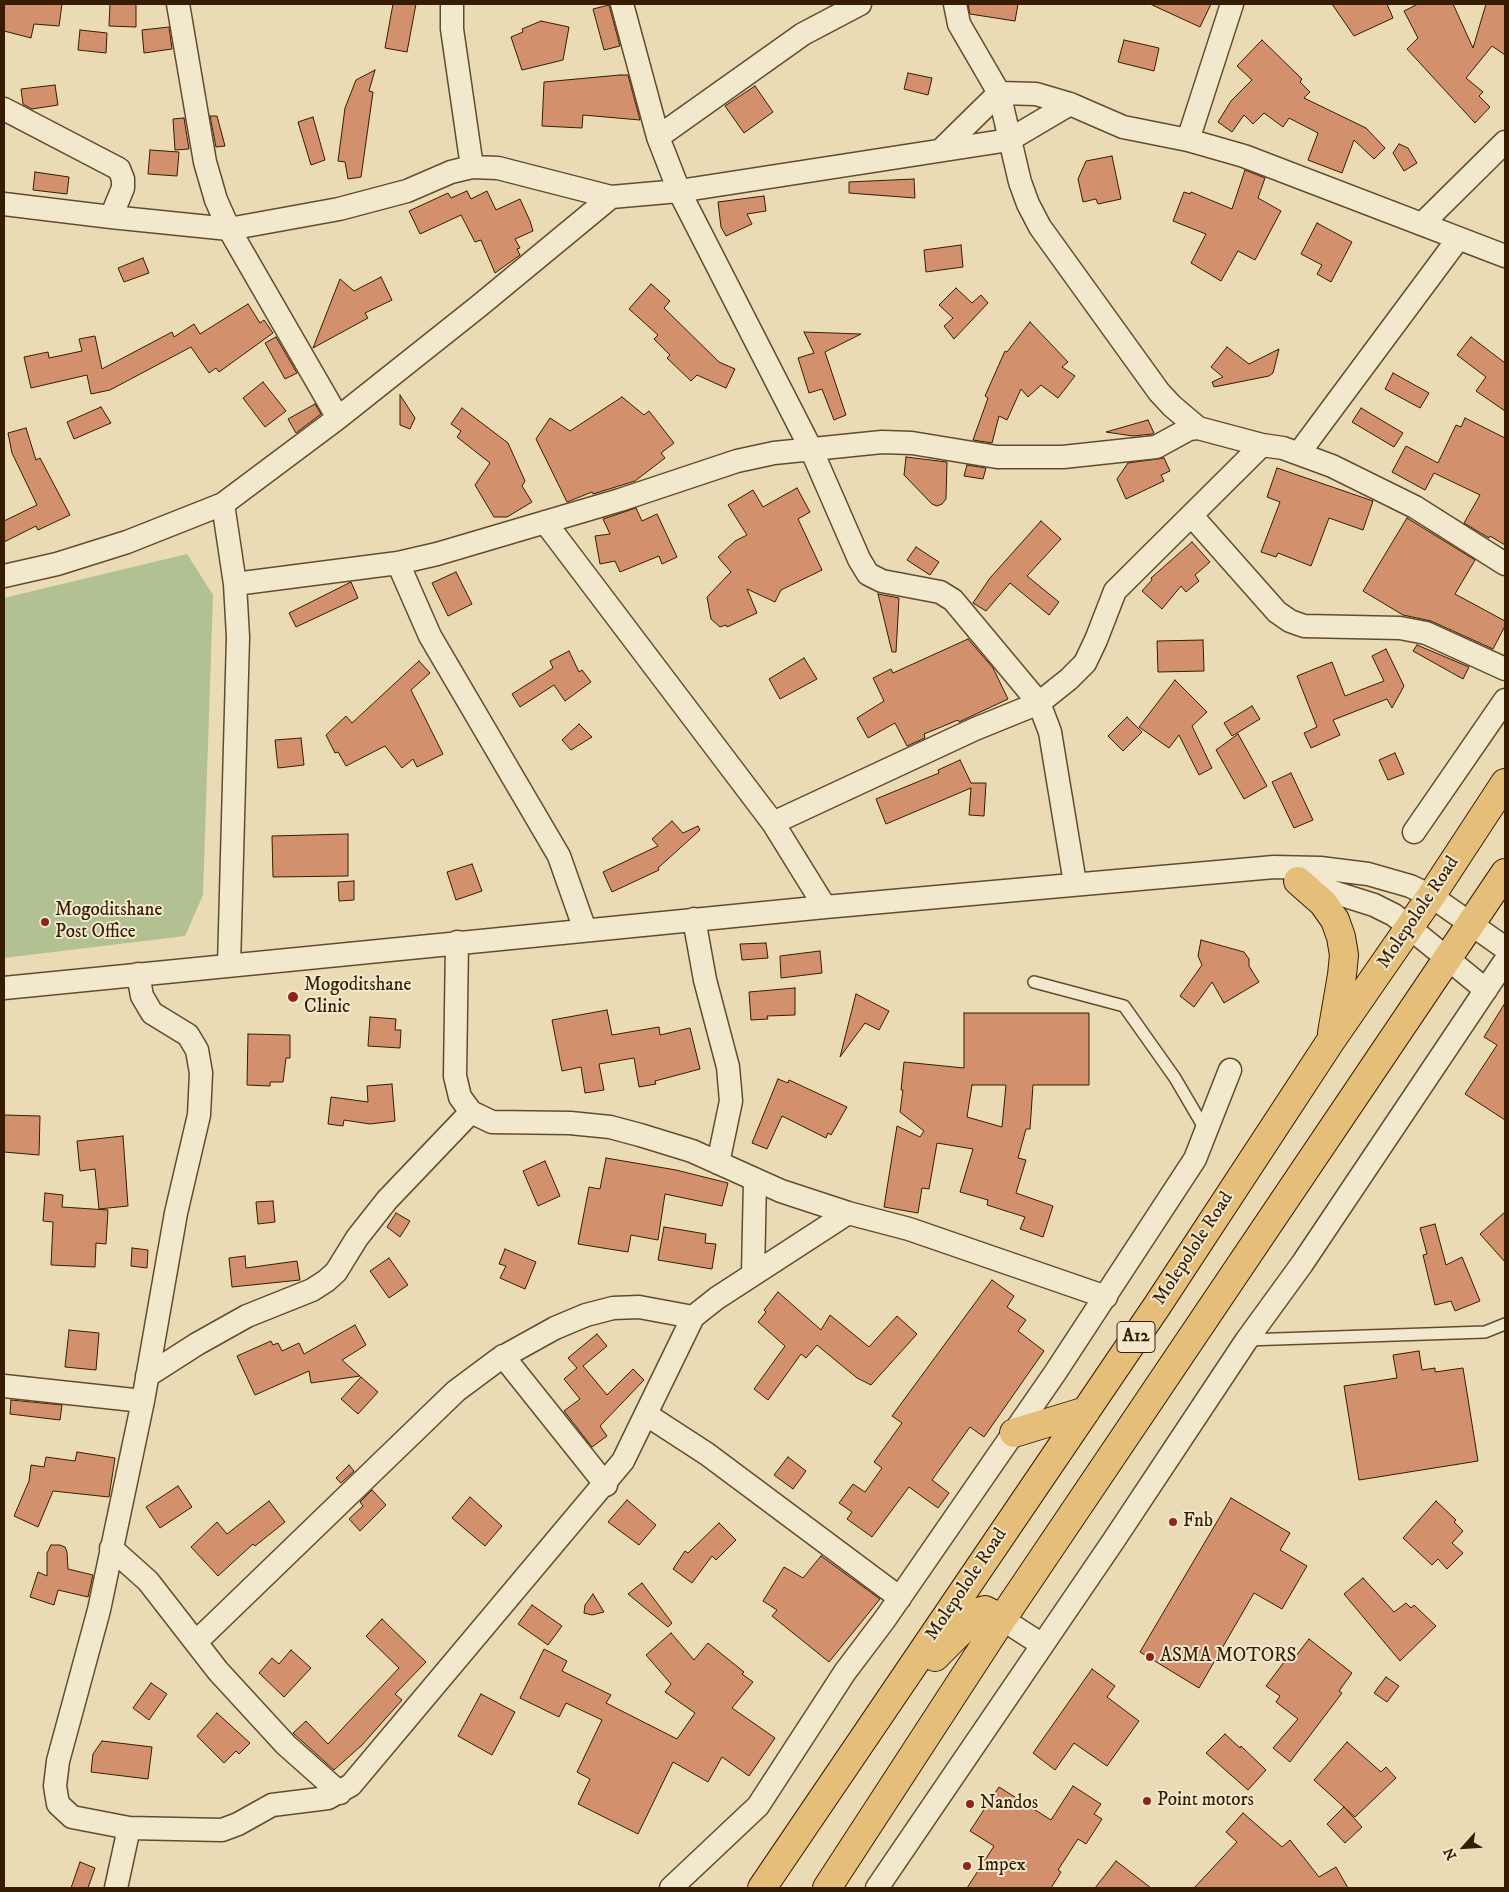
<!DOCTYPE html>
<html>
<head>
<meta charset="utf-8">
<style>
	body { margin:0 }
	#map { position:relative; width:1509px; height:1892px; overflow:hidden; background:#eadbb4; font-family:"IM FELL DW Pica",serif }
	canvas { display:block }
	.frame { position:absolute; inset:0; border:5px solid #361d02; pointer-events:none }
	.north { position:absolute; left:1439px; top:1822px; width:50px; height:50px; -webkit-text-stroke:4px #f1e8ce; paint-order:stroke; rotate:244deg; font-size:14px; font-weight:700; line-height:20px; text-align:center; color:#361d02 }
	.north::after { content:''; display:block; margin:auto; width:18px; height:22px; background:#361d02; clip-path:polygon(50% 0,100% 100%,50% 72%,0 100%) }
</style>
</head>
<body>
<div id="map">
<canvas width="1509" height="1892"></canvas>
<div class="frame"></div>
<div class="north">N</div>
</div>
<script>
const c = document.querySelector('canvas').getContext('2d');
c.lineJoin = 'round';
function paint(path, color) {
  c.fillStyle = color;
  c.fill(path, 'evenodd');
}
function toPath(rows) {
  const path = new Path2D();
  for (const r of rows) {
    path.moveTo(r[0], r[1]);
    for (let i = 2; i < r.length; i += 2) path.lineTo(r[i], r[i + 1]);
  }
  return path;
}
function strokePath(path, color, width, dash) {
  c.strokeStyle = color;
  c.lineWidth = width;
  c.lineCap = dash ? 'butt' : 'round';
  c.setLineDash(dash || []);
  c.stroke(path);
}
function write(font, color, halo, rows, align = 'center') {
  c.font = font + ' "IM FELL DW Pica",serif';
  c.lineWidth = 4;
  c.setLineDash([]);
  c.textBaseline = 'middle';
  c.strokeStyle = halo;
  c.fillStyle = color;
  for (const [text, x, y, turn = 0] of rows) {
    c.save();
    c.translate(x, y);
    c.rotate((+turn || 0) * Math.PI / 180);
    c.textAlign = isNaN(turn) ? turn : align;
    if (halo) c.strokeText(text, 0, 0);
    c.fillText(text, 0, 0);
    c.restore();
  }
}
paint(toPath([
	[187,554,213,595,203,895,185,936,4,958,4,598]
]), '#b2c191');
const building = toPath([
	[4,4,62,4,59,26,34,24,31,38,4,31,4,4],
	[110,4,136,4,136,27,109,26,110,4],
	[393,4,416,4,407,52,385,48,393,4],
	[968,4,1018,4,1015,21,970,14,968,4],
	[1150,4,1211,4,1200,27,1150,4],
	[1332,4,1387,4,1393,18,1354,36,1332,4],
	[1418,4,1453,4,1473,48,1486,4,1505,4,1505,55,1492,46,1466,78,1483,92,1479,96,1490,107,1475,123,1407,49,1418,38,1404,11,1418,4],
	[609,5,620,46,604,50,593,9,609,5],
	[541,21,569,27,563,60,522,70,511,37,523,32,522,29,541,21],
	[169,27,172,49,144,53,142,30,169,27],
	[80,30,107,33,106,53,78,50,80,30],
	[1124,40,1159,48,1154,71,1118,62,1124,40],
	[1262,40,1302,79,1300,82,1310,92,1304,98,1366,128,1385,148,1374,159,1354,140,1342,173,1308,160,1318,133,1289,118,1283,127,1264,113,1253,124,1244,115,1232,132,1218,122,1231,101,1252,80,1237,66,1262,40],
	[375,70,369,91,373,92,361,177,348,179,345,162,338,161,345,108,356,80,375,70],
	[908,73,932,78,928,95,904,89,908,73],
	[620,75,628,75,640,120,583,115,582,128,542,126,544,82,620,75],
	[55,85,58,105,32,109,23,104,21,89,55,85],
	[755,86,773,112,744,133,725,106,755,86],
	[210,116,217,116,225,146,216,147,210,116],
	[313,117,325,160,311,165,298,122,313,117],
	[184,118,189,149,175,150,173,119,184,118],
	[1399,144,1408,148,1417,163,1404,171,1393,153,1399,144],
	[150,150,179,152,177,176,148,174,150,150],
	[1112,156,1121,199,1098,204,1096,199,1083,202,1078,179,1086,161,1112,156],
	[1245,170,1265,178,1258,198,1281,211,1255,260,1238,251,1221,281,1191,263,1206,234,1173,221,1184,192,1190,194,1191,192,1232,209,1245,170],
	[35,172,69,177,67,194,33,190,35,172],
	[914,179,915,198,849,193,849,182,914,179],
	[467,191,471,199,487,191,496,210,520,199,530,221,533,231,515,239,520,248,517,249,520,255,495,273,481,240,475,242,461,215,420,234,409,211,448,193,451,198,467,191],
	[764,196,766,211,747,214,752,224,726,236,721,227,718,202,764,196],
	[1317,223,1352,242,1331,282,1317,274,1322,265,1301,254,1317,223],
	[961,245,963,267,926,272,924,250,961,245],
	[143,258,149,273,124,282,118,268,143,258],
	[381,277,392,300,365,313,368,318,313,348,340,279,354,291,381,277],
	[651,284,670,301,664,308,719,362,735,369,726,388,697,375,691,381,667,358,670,355,654,339,658,335,629,309,651,284],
	[956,288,972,303,981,295,988,303,954,339,944,326,953,318,939,305,956,288],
	[248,304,260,323,264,320,273,333,219,372,216,368,209,373,191,347,110,390,91,394,87,375,31,388,24,357,48,352,49,358,82,351,79,339,95,336,102,369,172,332,174,337,194,324,200,334,248,304],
	[1030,322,1068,362,1062,367,1075,376,1058,398,1041,385,1028,397,1021,389,1007,420,999,416,992,443,973,440,988,398,985,396,1005,351,1007,352,1030,322],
	[804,332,861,334,825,352,846,415,834,420,822,389,809,393,798,358,814,353,804,332],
	[276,337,297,373,285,379,265,343,276,337],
	[1471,337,1505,363,1505,411,1476,391,1486,377,1457,355,1471,337],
	[1227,347,1249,364,1279,349,1273,373,1269,376,1214,387,1212,382,1223,377,1211,367,1227,347],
	[1393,373,1429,393,1420,408,1385,389,1393,373],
	[263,382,286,411,265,427,243,398,263,382],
	[400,395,415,418,410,429,400,425,400,395],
	[622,397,644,415,649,411,674,443,661,453,665,458,635,481,593,494,592,492,567,502,536,439,550,418,570,431,622,397],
	[315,404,321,414,296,433,288,419,315,404],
	[101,407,111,423,74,439,67,422,101,407],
	[462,408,508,443,525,481,522,486,532,502,507,517,494,517,475,485,490,463,457,437,461,431,451,424,462,408],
	[1361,408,1403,433,1394,447,1352,422,1361,408],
	[1465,418,1505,438,1505,545,1490,536,1489,538,1464,523,1480,495,1434,473,1425,490,1392,472,1406,446,1438,463,1456,425,1461,427,1465,418],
	[1148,420,1154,433,1152,434,1133,436,1106,432,1148,420],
	[26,428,36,460,40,458,70,515,38,530,36,526,4,542,4,521,37,505,12,453,8,433,26,428],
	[906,457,947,462,946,499,942,504,937,506,932,504,904,475,906,457],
	[1164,458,1170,471,1161,475,1164,481,1126,499,1117,479,1128,463,1164,458],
	[967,465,986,468,983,479,964,476,967,465],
	[1277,468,1373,501,1363,530,1329,518,1311,566,1278,553,1276,557,1261,552,1280,502,1267,497,1277,468],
	[797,488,810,512,798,519,822,570,781,590,775,602,747,589,757,613,727,627,726,625,720,627,711,619,707,597,731,572,718,557,735,541,747,535,728,505,753,490,763,507,797,488],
	[636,508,642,521,657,514,677,557,662,564,659,556,620,572,615,561,600,564,595,536,610,534,603,519,636,508],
	[1407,518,1475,560,1455,594,1505,621,1505,626,1493,649,1431,621,1403,615,1363,591,1407,518],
	[1041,521,1061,539,1027,576,1059,602,1049,615,1010,583,986,611,973,603,990,578,1041,521],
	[1192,542,1210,562,1195,575,1199,581,1186,592,1181,586,1162,609,1142,591,1152,580,1151,578,1192,542],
	[916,547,939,562,930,575,907,560,916,547],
	[456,572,472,604,448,616,432,583,456,572],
	[351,582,358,598,296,627,289,613,351,582],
	[878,594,899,598,896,652,892,652,878,594],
	[968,639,993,668,1008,699,959,722,958,720,924,734,925,738,907,746,895,723,868,738,857,718,884,701,873,678,891,669,893,673,968,639],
	[1203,640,1204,671,1158,672,1157,641,1203,640],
	[1417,645,1469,667,1463,679,1413,651,1417,645],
	[1386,649,1404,686,1392,708,1387,699,1333,720,1340,735,1311,748,1304,733,1317,727,1297,676,1332,662,1345,696,1384,681,1372,656,1386,649],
	[569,651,579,672,582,670,591,682,565,701,554,685,520,707,512,694,553,668,550,661,569,651],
	[804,658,817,679,780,699,769,679,804,658],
	[419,661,430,673,411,690,443,754,417,767,413,759,402,768,385,746,346,766,338,752,335,753,326,735,346,716,352,723,419,661],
	[1175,680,1207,712,1192,726,1212,768,1199,775,1179,735,1169,748,1139,727,1175,680],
	[1252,706,1260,719,1232,736,1224,723,1252,706],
	[1127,717,1142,732,1123,751,1108,736,1127,717],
	[579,724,592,737,571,750,562,740,579,724],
	[1238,734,1267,786,1244,799,1216,750,1238,734],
	[301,738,304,765,278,768,275,740,301,738],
	[1395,753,1404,774,1388,780,1379,760,1395,753],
	[960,760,971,783,986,783,984,816,969,815,971,788,886,824,876,799,939,773,938,770,960,760],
	[1291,773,1313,820,1294,828,1272,782,1291,773],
	[672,821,683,833,698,826,700,830,658,868,659,870,612,892,603,872,658,846,652,839,672,821],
	[348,834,348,876,273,877,272,836,348,834],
	[472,864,482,891,456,900,447,872,472,864],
	[354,881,354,900,339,901,338,882,354,881],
	[1201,940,1244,952,1249,959,1249,966,1259,982,1224,1003,1212,982,1194,1007,1180,996,1202,965,1198,956,1201,940],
	[766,943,768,958,742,960,740,944,766,943],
	[820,951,822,973,781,978,780,956,820,951],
	[795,988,795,1015,767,1016,768,1019,751,1020,749,992,795,988],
	[856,994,889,1011,879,1030,865,1023,840,1057,856,994],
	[1505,1003,1505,1120,1465,1094,1497,1045,1484,1037,1505,1003],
	[607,1010,612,1035,659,1027,660,1035,690,1028,700,1069,655,1081,656,1084,639,1087,634,1058,599,1064,604,1090,585,1093,581,1067,562,1071,552,1020,607,1010],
	[964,1013,1089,1013,1089,1085,1033,1085,1030,1129,1026,1129,1018,1158,1026,1160,1016,1193,1053,1206,1043,1237,1020,1229,1025,1217,987,1205,988,1200,960,1192,973,1149,937,1143,929,1189,922,1188,918,1213,884,1207,897,1126,920,1137,924,1131,900,1112,903,1090,901,1090,904,1062,964,1068,964,1013],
	[972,1085,1006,1085,1002,1127,967,1117,972,1085],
	[370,1017,396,1019,395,1030,401,1030,400,1048,368,1046,370,1017],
	[248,1034,290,1035,290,1058,286,1058,283,1082,270,1082,270,1086,247,1085,248,1034],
	[778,1079,788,1083,789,1080,847,1107,831,1135,828,1133,826,1138,782,1116,767,1149,752,1143,778,1079],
	[392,1084,395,1121,370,1124,344,1120,343,1126,328,1124,331,1097,368,1102,367,1086,392,1084],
	[4,1115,40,1116,39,1155,4,1152,4,1115],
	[123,1136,128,1206,99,1209,95,1169,80,1171,77,1141,123,1136],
	[606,1158,676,1170,728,1183,722,1206,665,1194,658,1240,631,1235,628,1252,578,1244,589,1187,600,1189,606,1158],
	[545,1161,560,1196,538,1206,523,1171,545,1161],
	[45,1193,63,1195,62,1207,108,1210,106,1244,96,1243,95,1267,51,1265,53,1222,43,1221,45,1193],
	[273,1201,275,1222,258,1224,256,1202,273,1201],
	[1505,1212,1505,1262,1480,1234,1505,1212],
	[396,1213,410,1221,400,1237,387,1227,396,1213],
	[1435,1224,1446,1265,1462,1257,1480,1301,1455,1311,1451,1301,1435,1305,1423,1255,1427,1254,1420,1228,1435,1224],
	[664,1227,706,1234,705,1243,716,1244,712,1269,658,1260,664,1227],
	[132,1248,148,1250,147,1268,131,1266,132,1248],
	[505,1249,536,1262,525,1289,500,1278,506,1266,499,1264,505,1249],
	[245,1256,246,1268,297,1261,300,1280,232,1287,229,1258,245,1256],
	[389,1258,408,1285,389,1298,370,1271,389,1258],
	[992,1280,1014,1296,1007,1307,1026,1320,1018,1331,1044,1351,984,1437,970,1427,932,1480,949,1493,938,1508,909,1487,872,1537,847,1519,852,1512,839,1503,853,1484,865,1492,882,1468,874,1462,902,1423,892,1416,992,1280],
	[778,1292,821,1330,830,1315,869,1347,897,1316,917,1334,871,1385,857,1378,817,1345,806,1358,801,1354,768,1400,754,1389,785,1346,758,1322,766,1312,764,1310,778,1292],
	[355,1325,366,1345,342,1360,360,1376,311,1383,309,1371,255,1395,237,1356,271,1341,273,1345,278,1343,282,1351,299,1343,304,1354,355,1325],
	[69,1330,99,1333,96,1370,65,1367,69,1330],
	[597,1334,607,1346,583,1366,607,1395,633,1369,644,1380,600,1426,607,1436,592,1447,564,1411,580,1399,564,1379,577,1368,568,1358,597,1334],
	[1419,1351,1422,1370,1435,1368,1435,1372,1463,1368,1478,1461,1359,1480,1344,1386,1397,1378,1393,1355,1419,1351],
	[361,1377,378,1392,358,1414,341,1399,361,1377],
	[11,1400,62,1405,60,1420,10,1414,11,1400],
	[77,1452,115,1458,109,1497,53,1491,38,1527,14,1516,29,1481,31,1465,44,1467,46,1457,75,1461,77,1452],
	[788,1457,806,1471,793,1489,774,1475,788,1457],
	[349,1465,354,1471,341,1483,336,1478,349,1465],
	[178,1486,192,1507,160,1528,146,1507,178,1486],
	[372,1490,386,1505,360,1531,349,1519,363,1506,360,1502,372,1490],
	[470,1497,502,1526,485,1546,452,1518,470,1497],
	[1231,1498,1290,1533,1280,1550,1307,1566,1282,1609,1254,1593,1199,1688,1140,1652,1231,1498],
	[627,1500,656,1525,639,1545,608,1522,627,1500],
	[269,1501,285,1522,255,1546,253,1544,218,1576,191,1547,217,1522,227,1534,269,1501],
	[1436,1501,1456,1520,1454,1522,1463,1531,1452,1543,1463,1553,1447,1569,1438,1559,1432,1565,1403,1538,1436,1501],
	[719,1523,736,1540,716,1560,712,1556,692,1583,673,1569,685,1551,688,1553,719,1523],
	[51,1545,60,1545,65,1547,67,1552,68,1569,93,1575,88,1597,58,1590,54,1605,30,1597,38,1572,47,1576,47,1553,51,1545],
	[821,1556,880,1599,829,1662,772,1616,777,1610,763,1601,784,1567,803,1578,821,1556],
	[1363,1578,1394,1612,1406,1603,1411,1608,1414,1605,1436,1626,1400,1661,1344,1594,1363,1578],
	[642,1583,672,1623,668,1627,628,1594,642,1583],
	[593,1594,604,1612,592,1615,584,1613,585,1605,593,1594],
	[532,1605,562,1626,548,1645,518,1624,532,1605],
	[382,1619,426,1662,395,1694,402,1700,362,1745,334,1770,293,1733,306,1721,328,1744,399,1668,366,1636,382,1619],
	[671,1633,694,1660,708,1643,744,1672,742,1674,753,1682,732,1708,775,1738,749,1776,722,1757,708,1782,673,1762,638,1834,578,1804,590,1779,577,1772,602,1720,566,1703,559,1717,520,1698,544,1649,567,1661,562,1671,611,1695,606,1703,677,1739,695,1713,665,1692,671,1684,646,1655,671,1633],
	[1309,1639,1352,1673,1339,1691,1342,1693,1290,1762,1273,1748,1298,1719,1276,1702,1280,1696,1266,1686,1291,1653,1296,1656,1309,1639],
	[291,1650,311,1668,284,1697,259,1673,272,1658,279,1664,291,1650],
	[1092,1669,1115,1686,1107,1697,1139,1721,1107,1766,1074,1743,1055,1770,1033,1753,1092,1669],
	[1386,1677,1399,1686,1387,1702,1374,1693,1386,1677],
	[151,1683,167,1694,149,1720,133,1708,151,1683],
	[481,1694,515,1712,492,1755,458,1736,481,1694],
	[217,1713,250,1743,239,1754,236,1751,224,1763,197,1736,217,1713],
	[1225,1734,1240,1748,1241,1746,1266,1770,1248,1790,1206,1753,1225,1734],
	[102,1741,152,1747,148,1779,91,1772,93,1754,102,1741],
	[1347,1742,1381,1772,1386,1767,1396,1778,1355,1817,1314,1780,1347,1742],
	[1073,1786,1101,1804,1094,1814,1102,1819,1086,1844,1078,1839,1058,1870,1061,1872,1051,1888,967,1888,994,1846,970,1831,999,1787,1051,1820,1073,1786],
	[1344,1807,1362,1827,1345,1843,1327,1824,1344,1807],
	[1243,1813,1282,1847,1290,1840,1319,1877,1336,1867,1348,1888,1194,1888,1237,1842,1226,1832,1243,1813],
	[1116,1861,1151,1888,1095,1888,1116,1861],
	[80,1862,95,1868,88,1888,71,1888,80,1862]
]);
paint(building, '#d3906d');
strokePath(building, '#361d02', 1);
const lane = toPath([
	[1034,982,1124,1006,1175,1078,1206,1131],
	[1246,1340,1485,1332,1505,1324]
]);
const street = toPath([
	[178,4,205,162,216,200,229,229,338,418],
	[622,4,658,137,679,191,811,449,859,559,868,574,882,581,940,592,953,600,1039,703,1050,732,1075,883],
	[4,109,119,169,123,179,123,188,111,217],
	[658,137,803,34,860,4],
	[1188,140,1232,4],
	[942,149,999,93,1036,94,1070,104,1123,127,1188,140,1244,156,1505,256],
	[472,167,498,168,611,197,679,191,1009,140,1070,104],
	[4,204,111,217,229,229,339,209,407,191,451,172,472,167,452,29,452,4],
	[1422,224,1505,142],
	[1198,428,1262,445,1283,448,1332,466,1415,507,1505,564],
	[1299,453,1458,239],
	[223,504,235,584,238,637,229,965],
	[1192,516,1277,612,1290,621,1304,626,1400,628,1426,633,1505,669],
	[545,522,773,823,825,907],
	[398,563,430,636,559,856,585,930],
	[4,576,57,564,127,542,223,504,338,418,479,306,611,197],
	[235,584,398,563,437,554,620,500,737,461,774,453,882,442,912,443,997,457,1063,457,1156,447,1189,429,1198,428,1172,406,1159,392,1040,227,1028,204,1020,182,999,93,959,24,955,4],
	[773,823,975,729,1039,703,1069,679,1085,663,1096,640,1115,591,1262,445],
	[1414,832,1505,700],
	[1298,881,1374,905,1394,915,1486,990],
	[694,919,705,980,728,1067,731,1101,718,1163],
	[457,942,455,1076,460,1097,471,1112,492,1122,570,1123,610,1127,640,1135,692,1151,781,1191,848,1213,909,1229,1106,1297],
	[138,974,142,996,152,1013,188,1035,197,1050,201,1073,199,1115,176,1213,143,1401,99,1610,58,1761,55,1786,58,1804,72,1817,129,1828,222,1830,238,1824,272,1805,328,1798,351,1785,623,1461,693,1317,717,1298,848,1213],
	[4,988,825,907,1274,867,1320,868,1368,874,1410,886,1431,896,1505,948],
	[753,1274,755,1180],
	[503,1356,606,1485],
	[147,1376,197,1344,247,1316,312,1290,326,1281,336,1272,357,1238,387,1200,471,1112],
	[4,1386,143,1401],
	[647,1415,707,1454,900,1598],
	[111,1548,148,1581,218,1671,286,1745,340,1793],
	[1002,1619,1041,1644],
	[196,1642,456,1391,499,1359,555,1328,586,1315,613,1308,639,1307,693,1317],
	[116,1888,129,1828],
	[671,1888,758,1806,845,1672,885,1619,1055,1373,1195,1159,1230,1070],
	[877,1888,1114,1540,1246,1341,1302,1264,1505,961]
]);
const primary = toPath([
	[1298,881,1323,903,1335,920,1341,937,1344,955,1342,975,1332,1033],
	[1014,1433,1086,1411],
	[935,1657,981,1611,985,1610,1002,1619],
	[762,1888,1157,1306,1330,1042,1431,896,1505,783],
	[827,1888,1002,1619,1505,873]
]);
strokePath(lane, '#634c2e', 14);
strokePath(street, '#634c2e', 25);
strokePath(primary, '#361d02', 30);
strokePath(lane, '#f1e8ce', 11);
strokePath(street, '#f1e8ce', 22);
strokePath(primary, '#e5be7a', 28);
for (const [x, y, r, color] of [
	[45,922,5,"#8f2418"],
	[293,997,6,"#8f2418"],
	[1173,1522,5,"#8f2418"],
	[1150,1657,5,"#8f2418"],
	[1147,1801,5,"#8f2418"],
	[970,1804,5,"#8f2418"],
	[967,1866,5,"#8f2418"]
]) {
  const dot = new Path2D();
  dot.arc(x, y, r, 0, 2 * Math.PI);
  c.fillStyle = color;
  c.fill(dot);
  strokePath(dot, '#f1e8ce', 2);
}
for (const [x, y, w] of [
	[1136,1337,38]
]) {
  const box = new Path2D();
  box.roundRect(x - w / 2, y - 15.5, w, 31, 4);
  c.fillStyle = '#f1e8ce';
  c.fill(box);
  strokePath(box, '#361d02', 1);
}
write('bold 18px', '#361d02', null, [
	["A12",1136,1337]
]);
write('19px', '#361d02', '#f1e8ce', [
	["Mogoditshane",55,911],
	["Post Office",55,933],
	["Mogoditshane",304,986],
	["Clinic",304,1008],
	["Fnb",1183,1522],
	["ASMA MOTORS",1160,1657],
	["Point motors",1157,1801],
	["Nandos",980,1804],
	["Impex",977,1866]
], 'left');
write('19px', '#361d02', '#f1e8ce', [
	["Molepolole Road",1419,913,-56],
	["Molepolole Road",1194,1249,-57],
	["Molepolole Road",967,1585,-56]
]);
</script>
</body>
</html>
